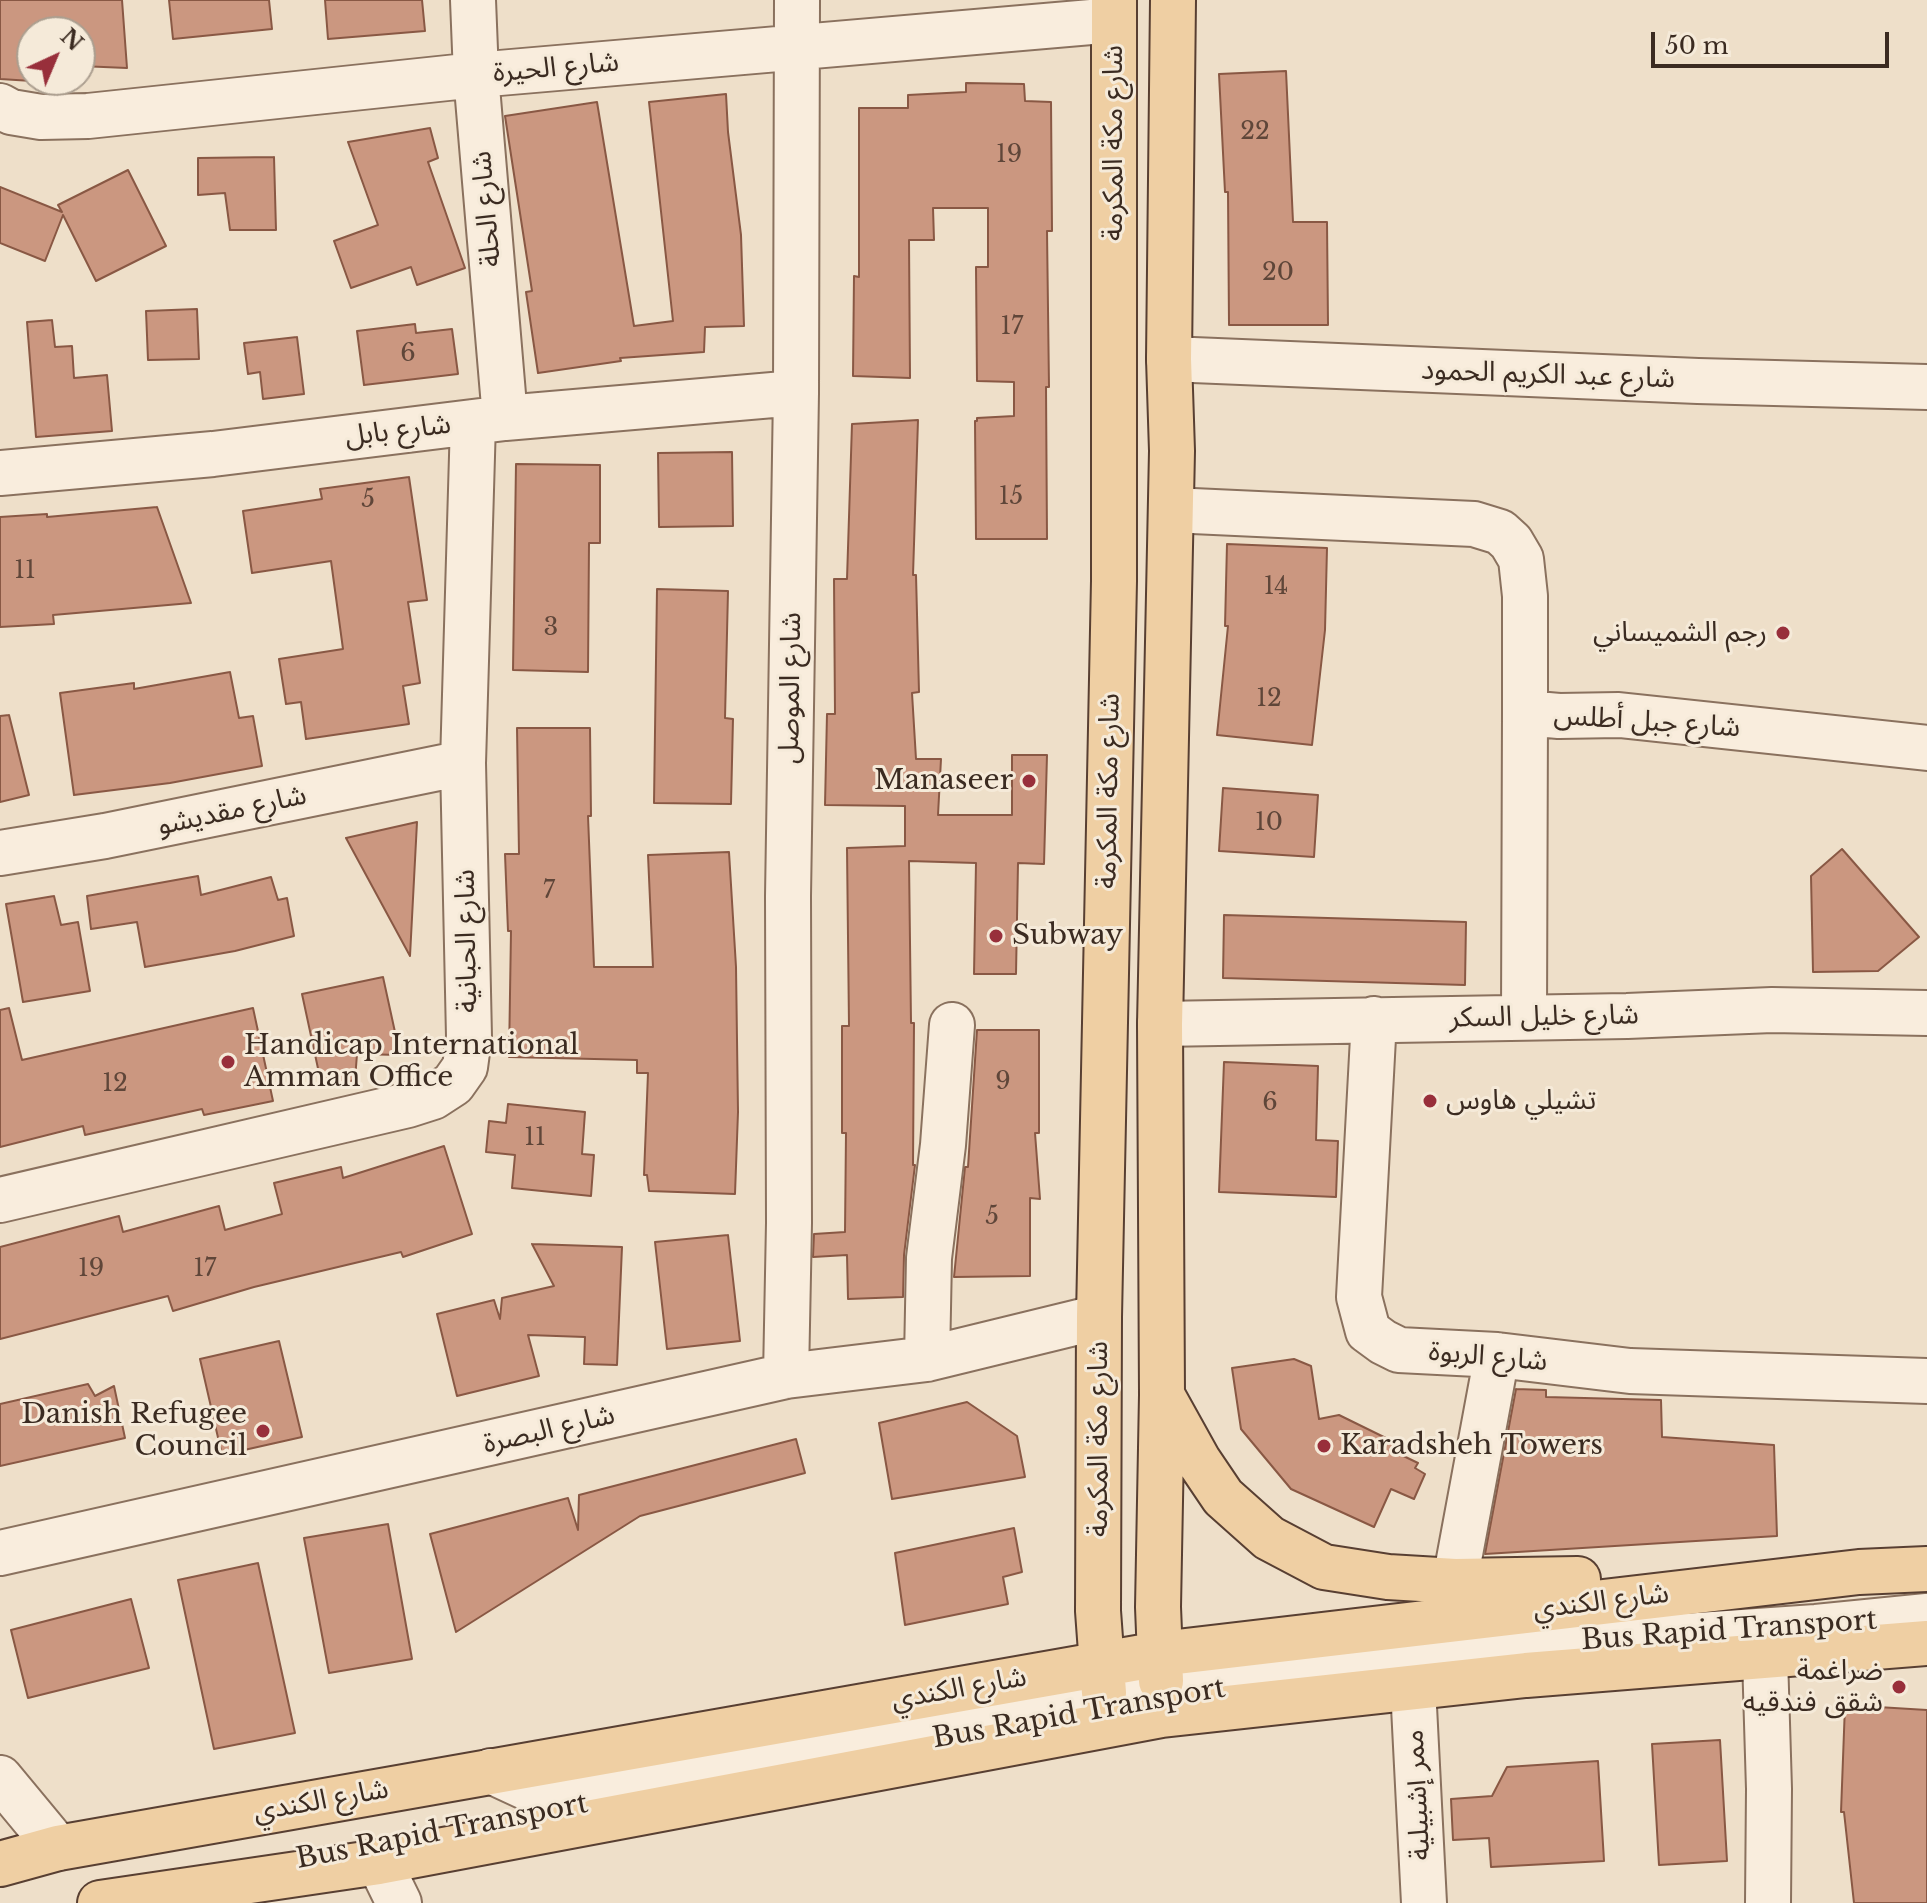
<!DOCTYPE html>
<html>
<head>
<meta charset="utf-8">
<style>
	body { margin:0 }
	#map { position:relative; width:1927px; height:1903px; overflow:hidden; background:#eedfc9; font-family:"Libre Baskerville",serif }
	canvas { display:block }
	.north { position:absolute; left:16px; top:16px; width:80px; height:80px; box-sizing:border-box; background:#f5ead9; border:2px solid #ab9e8f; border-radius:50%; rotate:44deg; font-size:22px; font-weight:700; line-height:32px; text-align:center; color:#3b2b21 }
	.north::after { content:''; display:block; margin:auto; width:28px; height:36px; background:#982f3b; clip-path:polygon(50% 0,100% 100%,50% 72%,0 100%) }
	.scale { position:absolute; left:1651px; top:32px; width:238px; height:36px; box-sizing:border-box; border:4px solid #3b2b21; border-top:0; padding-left:10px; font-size:24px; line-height:28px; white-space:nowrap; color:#3b2b21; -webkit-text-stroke:6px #f5ead9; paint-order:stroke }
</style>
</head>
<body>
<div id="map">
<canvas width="1927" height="1903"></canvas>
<div class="north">N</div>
<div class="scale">50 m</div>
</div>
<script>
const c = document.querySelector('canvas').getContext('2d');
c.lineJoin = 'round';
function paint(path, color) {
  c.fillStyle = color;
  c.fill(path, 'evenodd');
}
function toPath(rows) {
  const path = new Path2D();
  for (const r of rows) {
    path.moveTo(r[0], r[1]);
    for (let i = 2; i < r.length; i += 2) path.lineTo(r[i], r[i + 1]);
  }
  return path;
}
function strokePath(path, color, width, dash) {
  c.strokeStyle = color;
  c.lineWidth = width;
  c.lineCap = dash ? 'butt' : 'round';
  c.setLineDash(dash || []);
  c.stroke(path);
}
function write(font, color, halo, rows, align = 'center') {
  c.font = font + ' "Libre Baskerville","Noto Sans Arabic",serif';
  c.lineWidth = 6;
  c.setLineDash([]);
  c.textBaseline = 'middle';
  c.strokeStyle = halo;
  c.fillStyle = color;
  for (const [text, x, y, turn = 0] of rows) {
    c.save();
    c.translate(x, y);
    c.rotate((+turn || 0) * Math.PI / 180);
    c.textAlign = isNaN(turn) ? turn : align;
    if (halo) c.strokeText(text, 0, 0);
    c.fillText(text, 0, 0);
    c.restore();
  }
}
const building = toPath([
	[0,0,122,0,127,68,80,66,80,32,32,32,32,81,0,79,0,0],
	[169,0,269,0,272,29,173,39,169,0],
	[325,0,422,0,425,31,328,39,325,0],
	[1286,71,1293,222,1327,222,1328,325,1229,325,1228,192,1225,192,1219,74,1286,71],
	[966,83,1024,84,1025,101,1051,102,1052,231,1047,231,1049,387,1046,387,1047,539,976,539,975,421,977,421,977,418,1014,416,1014,382,977,381,976,267,988,267,988,208,933,208,934,240,909,240,910,378,853,376,854,276,859,277,859,108,908,108,908,95,966,92,966,83],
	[726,94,728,132,741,235,744,326,705,327,704,352,620,358,621,361,538,373,526,292,532,291,505,116,597,102,634,326,673,321,649,102,726,94],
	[430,128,438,158,428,162,465,268,417,285,411,267,351,288,334,241,378,225,348,142,430,128],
	[274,157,276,230,230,230,225,193,198,195,198,158,274,157],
	[128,170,166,246,96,281,63,215,45,261,0,243,0,187,62,212,58,205,128,170],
	[197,309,199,359,148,360,146,311,197,309],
	[52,320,55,347,72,346,74,378,107,375,112,431,36,437,27,322,52,320],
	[415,324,416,333,452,329,458,374,364,385,357,331,415,324],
	[297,337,304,394,263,399,260,372,248,374,244,343,297,337],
	[918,420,913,575,916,575,919,692,912,693,916,759,941,759,938,815,1012,815,1012,755,1047,755,1044,864,1018,863,1016,974,974,974,976,863,909,861,911,1023,914,1023,913,1165,915,1165,904,1255,903,1297,848,1299,847,1255,813,1257,814,1234,845,1232,846,1133,842,1133,842,1026,849,1026,847,848,905,846,905,806,825,805,827,714,835,714,834,579,847,579,852,424,918,420],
	[732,452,733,526,659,527,658,453,732,452],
	[516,464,600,465,600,543,589,543,588,672,513,670,516,464],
	[409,477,427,600,408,602,420,683,403,686,409,724,306,739,301,702,286,704,279,659,343,649,331,561,252,573,243,511,322,499,320,489,409,477],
	[157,507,191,603,53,615,54,624,0,627,0,517,47,514,47,517,157,507],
	[1227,544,1327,548,1325,630,1312,745,1217,735,1228,626,1225,626,1227,544],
	[657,589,728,591,725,718,733,719,731,804,654,803,657,589],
	[230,672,239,718,253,716,262,766,170,783,74,795,60,693,134,683,134,689,230,672],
	[9,715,29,795,0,802,0,716,9,715],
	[517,728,590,728,591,816,588,816,594,967,653,967,648,855,729,852,736,967,738,1112,735,1194,649,1191,647,1175,644,1175,648,1073,637,1073,637,1060,509,1057,511,931,508,931,505,854,519,854,517,728],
	[1223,788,1318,795,1314,857,1219,851,1223,788],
	[417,822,410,956,346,838,417,822],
	[1842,849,1919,937,1878,971,1813,972,1811,876,1842,849],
	[198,876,201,895,271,877,278,900,287,898,294,936,235,951,145,967,137,922,91,929,87,896,198,876],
	[54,896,61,925,78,922,90,991,23,1002,6,904,54,896],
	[1224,915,1466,922,1465,985,1223,978,1224,915],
	[383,977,400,1055,357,1054,355,1080,322,1087,302,994,383,977],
	[9,1008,22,1060,253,1008,273,1101,204,1115,202,1109,85,1135,83,1126,0,1147,0,1010,9,1008],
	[977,1030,1039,1030,1039,1133,1035,1133,1040,1199,1030,1198,1030,1276,954,1277,965,1167,968,1167,977,1030],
	[1224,1062,1318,1066,1316,1140,1338,1141,1336,1197,1219,1192,1224,1062],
	[508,1104,585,1112,582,1154,594,1155,591,1196,512,1188,515,1155,486,1152,489,1121,506,1123,508,1104],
	[444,1146,472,1234,403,1257,401,1252,254,1287,173,1311,168,1296,0,1339,0,1247,119,1216,123,1232,219,1206,225,1230,282,1214,274,1183,341,1167,343,1178,444,1146],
	[728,1235,740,1341,667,1349,655,1242,728,1235],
	[532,1244,622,1247,617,1365,584,1364,585,1337,528,1335,539,1376,457,1396,437,1314,494,1300,500,1319,502,1298,554,1286,532,1244],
	[279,1341,302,1437,222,1455,200,1359,279,1341],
	[1294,1359,1311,1366,1319,1419,1339,1415,1394,1442,1391,1450,1418,1463,1415,1468,1425,1474,1414,1499,1391,1489,1374,1527,1291,1489,1241,1429,1232,1368,1294,1359],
	[88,1384,95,1396,114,1386,125,1438,0,1466,0,1404,88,1384],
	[1516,1389,1546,1390,1546,1397,1661,1400,1662,1437,1774,1445,1777,1536,1485,1554,1516,1389],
	[967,1402,1017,1436,1025,1477,892,1499,879,1423,967,1402],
	[796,1439,805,1473,640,1516,456,1632,430,1534,568,1498,578,1530,579,1495,796,1439],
	[388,1524,412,1659,329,1673,304,1538,388,1524],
	[1014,1528,1022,1572,1003,1577,1008,1604,905,1625,895,1553,1014,1528],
	[258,1563,295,1733,214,1749,178,1580,258,1563],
	[131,1599,149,1668,28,1698,11,1630,131,1599],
	[1845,1705,1927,1710,1927,1903,1854,1903,1844,1812,1841,1812,1845,1705],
	[1720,1740,1727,1861,1659,1865,1652,1744,1720,1740],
	[1598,1761,1604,1861,1491,1867,1489,1838,1453,1840,1451,1799,1492,1796,1507,1767,1598,1761]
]);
paint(building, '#cb9780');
strokePath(building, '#895844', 2);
const minor = toPath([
	[473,0,476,75,505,418],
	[0,106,11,112,41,117,88,116,476,75,1114,20],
	[1169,359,1698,381,1927,387],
	[0,473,213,454,505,418,796,393],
	[1171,510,1474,524,1500,532,1511,542,1521,559,1525,596,1525,713],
	[0,853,105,836,463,763],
	[1524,1017,1525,713,1559,716,1619,715,1927,748],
	[1374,1019,1359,1297,1368,1331,1383,1342,1399,1350,1497,1355,1630,1371,1927,1381],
	[1160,1024,1627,1016,1772,1010,1927,1013],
	[0,1200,408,1105,433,1097,453,1084,465,1067,469,1037,463,763,473,422],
	[927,1359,929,1258,943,1145,952,1025],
	[786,1376,789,1223,788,896,796,393,797,0],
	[0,1553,786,1376,927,1359,1099,1317],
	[1455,1581,1497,1355],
	[1765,1657,1769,1789,1768,1903],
	[1413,1687,1424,1903],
	[491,1771,532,1790,581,1787,1161,1683,1265,1670,1392,1656,1816,1627,1927,1616],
	[0,1778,58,1848],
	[379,1862,399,1903]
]);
const major = toPath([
	[1163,1397,1198,1460,1223,1497,1269,1538,1324,1567,1388,1577,1455,1581,1578,1579],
	[1161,1681,1158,1607,1162,1395,1160,1024,1172,451,1169,359,1173,0],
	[1104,1693,1098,1611,1099,1317,1114,581,1114,0],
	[0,1864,58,1848,1160,1654,1859,1572,1927,1569],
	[100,1903,379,1862,1162,1715,1526,1675,1927,1643]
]);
strokePath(minor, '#8a715e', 48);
strokePath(major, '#583f32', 48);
strokePath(minor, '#f9eddd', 44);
strokePath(major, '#efcfa3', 44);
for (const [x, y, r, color] of [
	[1783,633,8,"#982f3b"],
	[1029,781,8,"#982f3b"],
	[996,936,8,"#982f3b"],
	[228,1062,8,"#982f3b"],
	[1430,1101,8,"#982f3b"],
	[263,1431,8,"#982f3b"],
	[1324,1446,8,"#982f3b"],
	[1899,1687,8,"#982f3b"]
]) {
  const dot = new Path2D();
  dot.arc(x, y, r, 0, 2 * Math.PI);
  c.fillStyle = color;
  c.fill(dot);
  strokePath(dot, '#f5ead9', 3);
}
write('24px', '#5f4639', null, [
	["22",1255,132],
	["19",1009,155],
	["20",1278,273],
	["17",1012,327],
	["6",408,354],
	["15",1011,497],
	["5",368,500],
	["11",25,571],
	["14",1276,587],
	["3",551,628],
	["12",1269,699],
	["10",1269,823],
	["7",549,891],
	["9",1003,1082],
	["12",115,1084],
	["6",1270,1103],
	["11",535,1138],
	["5",992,1217],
	["19",91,1269],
	["17",205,1269]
]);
write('28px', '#3b2b21', '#f5ead9', [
	["شارع الحيرة",556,68,-5],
	["شارع مكة المكرمة",1114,143,-90],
	["شارع الحلة",487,209,-95],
	["شارع عبد الكريم الحمود",1548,375,2],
	["شارع بابل",398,431,-7],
	["شارع الموصل",791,688,-89],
	["شارع جبل أطلس",1647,722,4],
	["شارع مكة المكرمة",1109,791,-89],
	["شارع مقديشو",232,811,-12],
	["شارع الحبانية",467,941,-91],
	["شارع خليل السكر",1544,1017,-1],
	["شارع الربوة",1488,1357,5],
	["شارع البصرة",549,1430,-13],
	["شارع مكة المكرمة",1099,1439,-90],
	["شارع الكندي",1601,1602,-7],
	["Bus Rapid Transport",1729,1631,-4],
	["شارع الكندي",959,1689,-10],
	["Bus Rapid Transport",1079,1714,-10],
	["ممر إشبيلية",1418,1795,-93],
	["شارع الكندي",321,1801,-10],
	["Bus Rapid Transport",442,1832,-11]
]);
write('28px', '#3b2b21', '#f5ead9', [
	["رجم الشميساني",1767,633],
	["Manaseer",1013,781],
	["Subway",1012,936,"left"],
	["Handicap International",244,1046,"left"],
	["Amman Office",244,1078,"left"],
	["تشيلي هاوس",1446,1101,"left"],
	["Danish Refugee",247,1415],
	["Council",247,1447],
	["Karadsheh Towers",1340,1446,"left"],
	["ضراغمة",1883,1671],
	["شقق فندقيه",1883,1703]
], 'right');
</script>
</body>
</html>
